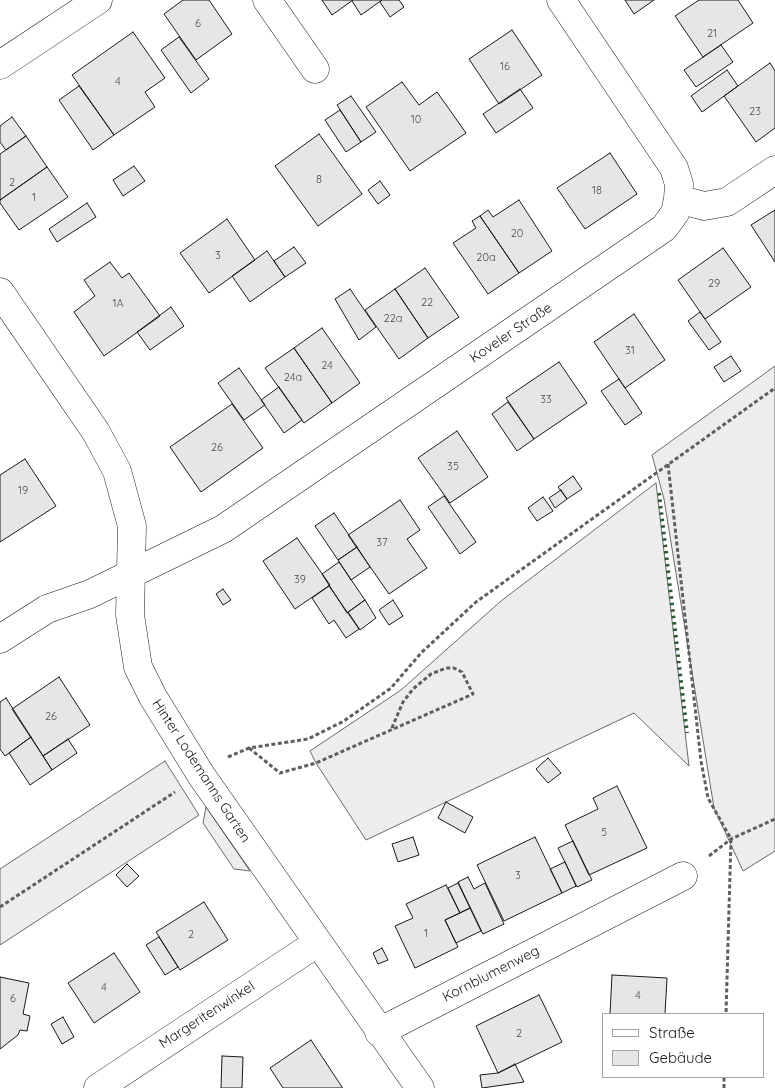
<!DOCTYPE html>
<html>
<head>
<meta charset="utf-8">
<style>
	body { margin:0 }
	#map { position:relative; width:775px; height:1088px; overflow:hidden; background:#fff; font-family:Quicksand,sans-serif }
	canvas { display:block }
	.legend { position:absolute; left:602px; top:1013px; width:162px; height:65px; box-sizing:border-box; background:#fff; border:1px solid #a3a3a3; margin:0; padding:6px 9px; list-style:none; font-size:15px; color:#1a1a1a }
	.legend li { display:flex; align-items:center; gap:10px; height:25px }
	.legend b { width:25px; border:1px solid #a3a3a3 }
</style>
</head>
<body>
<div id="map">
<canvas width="775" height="1088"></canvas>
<ul class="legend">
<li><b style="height:6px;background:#fff"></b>Straße</li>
<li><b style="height:14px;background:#e6e6e6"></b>Gebäude</li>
</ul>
</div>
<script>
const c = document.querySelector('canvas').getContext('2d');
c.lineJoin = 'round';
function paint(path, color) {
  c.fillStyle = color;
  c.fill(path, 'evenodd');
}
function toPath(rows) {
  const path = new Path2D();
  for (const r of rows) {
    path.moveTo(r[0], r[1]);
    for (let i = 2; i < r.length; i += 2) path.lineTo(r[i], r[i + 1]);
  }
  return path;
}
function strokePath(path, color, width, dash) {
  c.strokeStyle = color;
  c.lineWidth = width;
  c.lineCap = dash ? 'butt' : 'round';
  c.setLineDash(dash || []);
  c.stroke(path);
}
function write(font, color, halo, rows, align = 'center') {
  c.font = font + ' Quicksand,sans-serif';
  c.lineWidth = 4;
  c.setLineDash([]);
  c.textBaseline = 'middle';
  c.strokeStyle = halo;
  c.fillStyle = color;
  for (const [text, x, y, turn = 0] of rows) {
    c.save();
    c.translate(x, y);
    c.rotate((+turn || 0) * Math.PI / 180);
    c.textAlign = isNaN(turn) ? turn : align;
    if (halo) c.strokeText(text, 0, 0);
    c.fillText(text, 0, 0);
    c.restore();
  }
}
const built = toPath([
	[775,366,775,851,743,871,714,808,664,499,652,455,775,366],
	[656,483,689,766,634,713,366,840,316,763,310,751,401,690,501,601,656,483],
	[165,761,199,815,0,945,0,869,165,761],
	[206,807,250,871,234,869,203,823,206,807]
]);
paint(built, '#ededed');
strokePath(built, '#6a6a6a', 1);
const building = toPath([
	[183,0,209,0,232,34,196,60,164,14,183,0],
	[322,0,353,0,332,15,322,0],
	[353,0,382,0,361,15,352,1,353,0],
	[382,0,399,0,404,7,390,17,380,2,382,0],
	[625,0,654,0,634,14,625,0],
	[699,0,738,0,753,23,703,57,675,16,699,0],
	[512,30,542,75,499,104,469,59,512,30],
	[133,32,165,78,145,92,155,107,114,135,72,75,133,32],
	[179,37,209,79,191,93,161,50,179,37],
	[721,45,733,62,696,87,684,70,721,45],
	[770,63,775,71,775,128,756,142,724,96,770,63],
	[727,70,738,86,702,112,691,96,727,70],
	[402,82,419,105,437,92,466,133,410,171,366,107,402,82],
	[79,86,114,135,93,150,59,100,79,86],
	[520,89,533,108,496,133,483,114,520,89],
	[351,96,376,132,361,142,337,105,351,96],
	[340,110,361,142,346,152,325,120,340,110],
	[12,117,26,136,6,150,0,142,0,126,12,117],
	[319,134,362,194,318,226,275,166,319,134],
	[26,136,47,167,0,200,0,154,26,136],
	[610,153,637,194,585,229,557,188,610,153],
	[134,166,145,181,123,196,113,180,134,166],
	[47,167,68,197,19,230,0,203,0,200,47,167],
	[380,181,390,195,378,204,368,190,380,181],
	[519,200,552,251,519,273,480,216,488,210,493,217,519,200],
	[87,203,96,217,57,242,49,229,87,203],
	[775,210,775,262,751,225,775,210],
	[480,216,519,273,488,294,453,243,476,228,472,221,480,216],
	[227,219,255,260,209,293,180,253,227,219],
	[294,247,306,263,285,277,274,261,294,247],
	[723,248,751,287,705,319,678,280,723,248],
	[267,251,285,277,250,302,232,276,267,251],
	[110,262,122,278,129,273,160,316,104,356,74,312,95,296,84,280,110,262],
	[425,268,459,317,428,338,395,289,425,268],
	[350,289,376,327,359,340,335,299,350,289],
	[395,289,428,338,399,359,365,310,395,289],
	[171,307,184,326,150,350,137,332,171,307],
	[700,312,721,342,709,350,688,321,700,312],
	[634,314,665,360,625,388,594,342,634,314],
	[322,328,360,383,332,403,294,348,322,328],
	[294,348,332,403,304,423,265,368,294,348],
	[731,356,741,371,724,382,714,367,731,356],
	[559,362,587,403,534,439,506,398,559,362],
	[239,368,265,405,244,420,218,383,239,368],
	[619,379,642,413,625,425,601,391,619,379],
	[279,387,302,420,284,433,261,400,279,387],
	[508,402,534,439,517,451,492,414,508,402],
	[232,404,263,448,201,492,170,447,232,404],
	[457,431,488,477,450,503,418,458,457,431],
	[25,459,56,506,0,542,0,475,25,459],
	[573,476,582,489,567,499,558,487,573,476],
	[561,490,567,499,555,508,549,498,561,490],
	[444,496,476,542,460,554,428,507,444,496],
	[543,497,553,511,537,521,528,508,543,497],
	[400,500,420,530,407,539,427,568,389,594,348,535,400,500],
	[334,513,357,547,338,560,315,526,334,513],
	[297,538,330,585,295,609,263,561,297,538],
	[357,547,370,567,351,580,338,560,357,547],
	[339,562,365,600,347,613,322,574,339,562],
	[329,586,359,629,346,638,334,620,329,624,312,598,329,586],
	[223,589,231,600,223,605,216,594,223,589],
	[365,600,376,618,360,630,348,612,365,600],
	[393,600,403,616,389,625,379,610,393,600],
	[59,677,90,725,43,756,12,709,59,677],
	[6,698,31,737,5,756,0,749,0,702,6,698],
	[31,737,52,770,30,785,9,753,31,737],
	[68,739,77,753,52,770,43,756,68,739],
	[548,758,561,773,548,783,536,769,548,758],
	[617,786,647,848,589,875,565,825,598,809,593,798,617,786],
	[446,802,473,817,465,833,438,818,446,802],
	[413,837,419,855,398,862,392,844,413,837],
	[535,837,562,893,504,921,477,865,535,837],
	[573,841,592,880,577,887,558,848,573,841],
	[565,862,576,886,562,893,550,869,565,862],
	[127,864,139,876,127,887,116,875,127,864],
	[468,877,474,889,485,883,504,924,483,934,458,882,468,877],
	[458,883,470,908,460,913,448,888,458,883],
	[446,885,460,913,445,920,458,947,415,968,395,926,413,918,406,904,446,885],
	[204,902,228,940,180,970,156,932,204,902],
	[470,908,481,931,456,943,445,920,470,908],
	[159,937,178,967,165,975,146,945,159,937],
	[382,948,388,960,378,964,373,953,382,948],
	[114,953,140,992,94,1023,68,983,114,953],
	[612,975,667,978,665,1014,610,1014,612,975],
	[0,977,29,983,23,1014,30,1016,27,1031,20,1030,18,1035,0,1049,0,977],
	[539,995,562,1042,498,1073,476,1026,539,995],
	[63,1017,74,1037,62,1044,51,1024,63,1017],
	[311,1040,342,1087,342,1088,283,1088,270,1068,311,1040],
	[222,1056,243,1057,242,1088,221,1088,222,1056],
	[515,1064,524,1082,482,1088,480,1075,498,1073,515,1064]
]);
paint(building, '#e6e6e6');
strokePath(building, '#1a1a1a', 1);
const minor = toPath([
	[267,0,315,69],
	[0,65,98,0],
	[678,199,704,206,727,202,775,170],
	[0,292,96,432,117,471,132,526,130,615,138,667,153,697,201,775,420,1088],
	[0,639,47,609,90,594,223,529,664,228,675,213,678,199,679,184,674,168,561,0],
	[379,1032,683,876],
	[98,1088,317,943]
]);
strokePath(minor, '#1a1a1a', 29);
strokePath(toPath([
	[668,464,701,761,708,798,731,839,726,1014],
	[249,748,280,773,316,763,391,730,473,694,462,672,454,668,446,668,431,674,413,689,403,702,391,730],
	[228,757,249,748,308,739,344,721,391,688,421,653,476,602,775,388],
	[709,856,731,839,775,819],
	[0,907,175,792],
	[724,1088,724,1077]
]), '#5f5f5f', 3, [4, 2.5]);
strokePath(minor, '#fff', 28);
strokePath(toPath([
	[659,493,687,733]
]), '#2b5a34', 4, [2.5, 4]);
write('11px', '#4d4d4d', null, [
	["6",198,24],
	["21",712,34],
	["16",505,67],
	["4",118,82],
	["23",755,112],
	["10",416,120],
	["8",319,180],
	["2",12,183],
	["18",597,191],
	["1",34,198],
	["20",517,234],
	["3",218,256],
	["20a",486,258],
	["29",714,284],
	["22",427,303],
	["1A",118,304],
	["22a",393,319],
	["31",630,351],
	["24",327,366],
	["24a",293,378],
	["33",546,400],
	["26",217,448],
	["35",453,467],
	["19",23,491],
	["37",382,543],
	["39",300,580],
	["26",51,717],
	["5",604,833],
	["3",518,876],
	["1",426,934],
	["2",191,935],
	["4",104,988],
	["4",638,996],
	["6",13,999],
	["2",519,1034]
]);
write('14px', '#1a1a1a', '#fff', [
	["Koveler Straße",511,333,-34],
	["Hinter Lodemanns Garten",201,771,57],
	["Kornblumenweg",491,974,-27],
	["Margeritenwinkel",207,1015,-33]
]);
</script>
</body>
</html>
